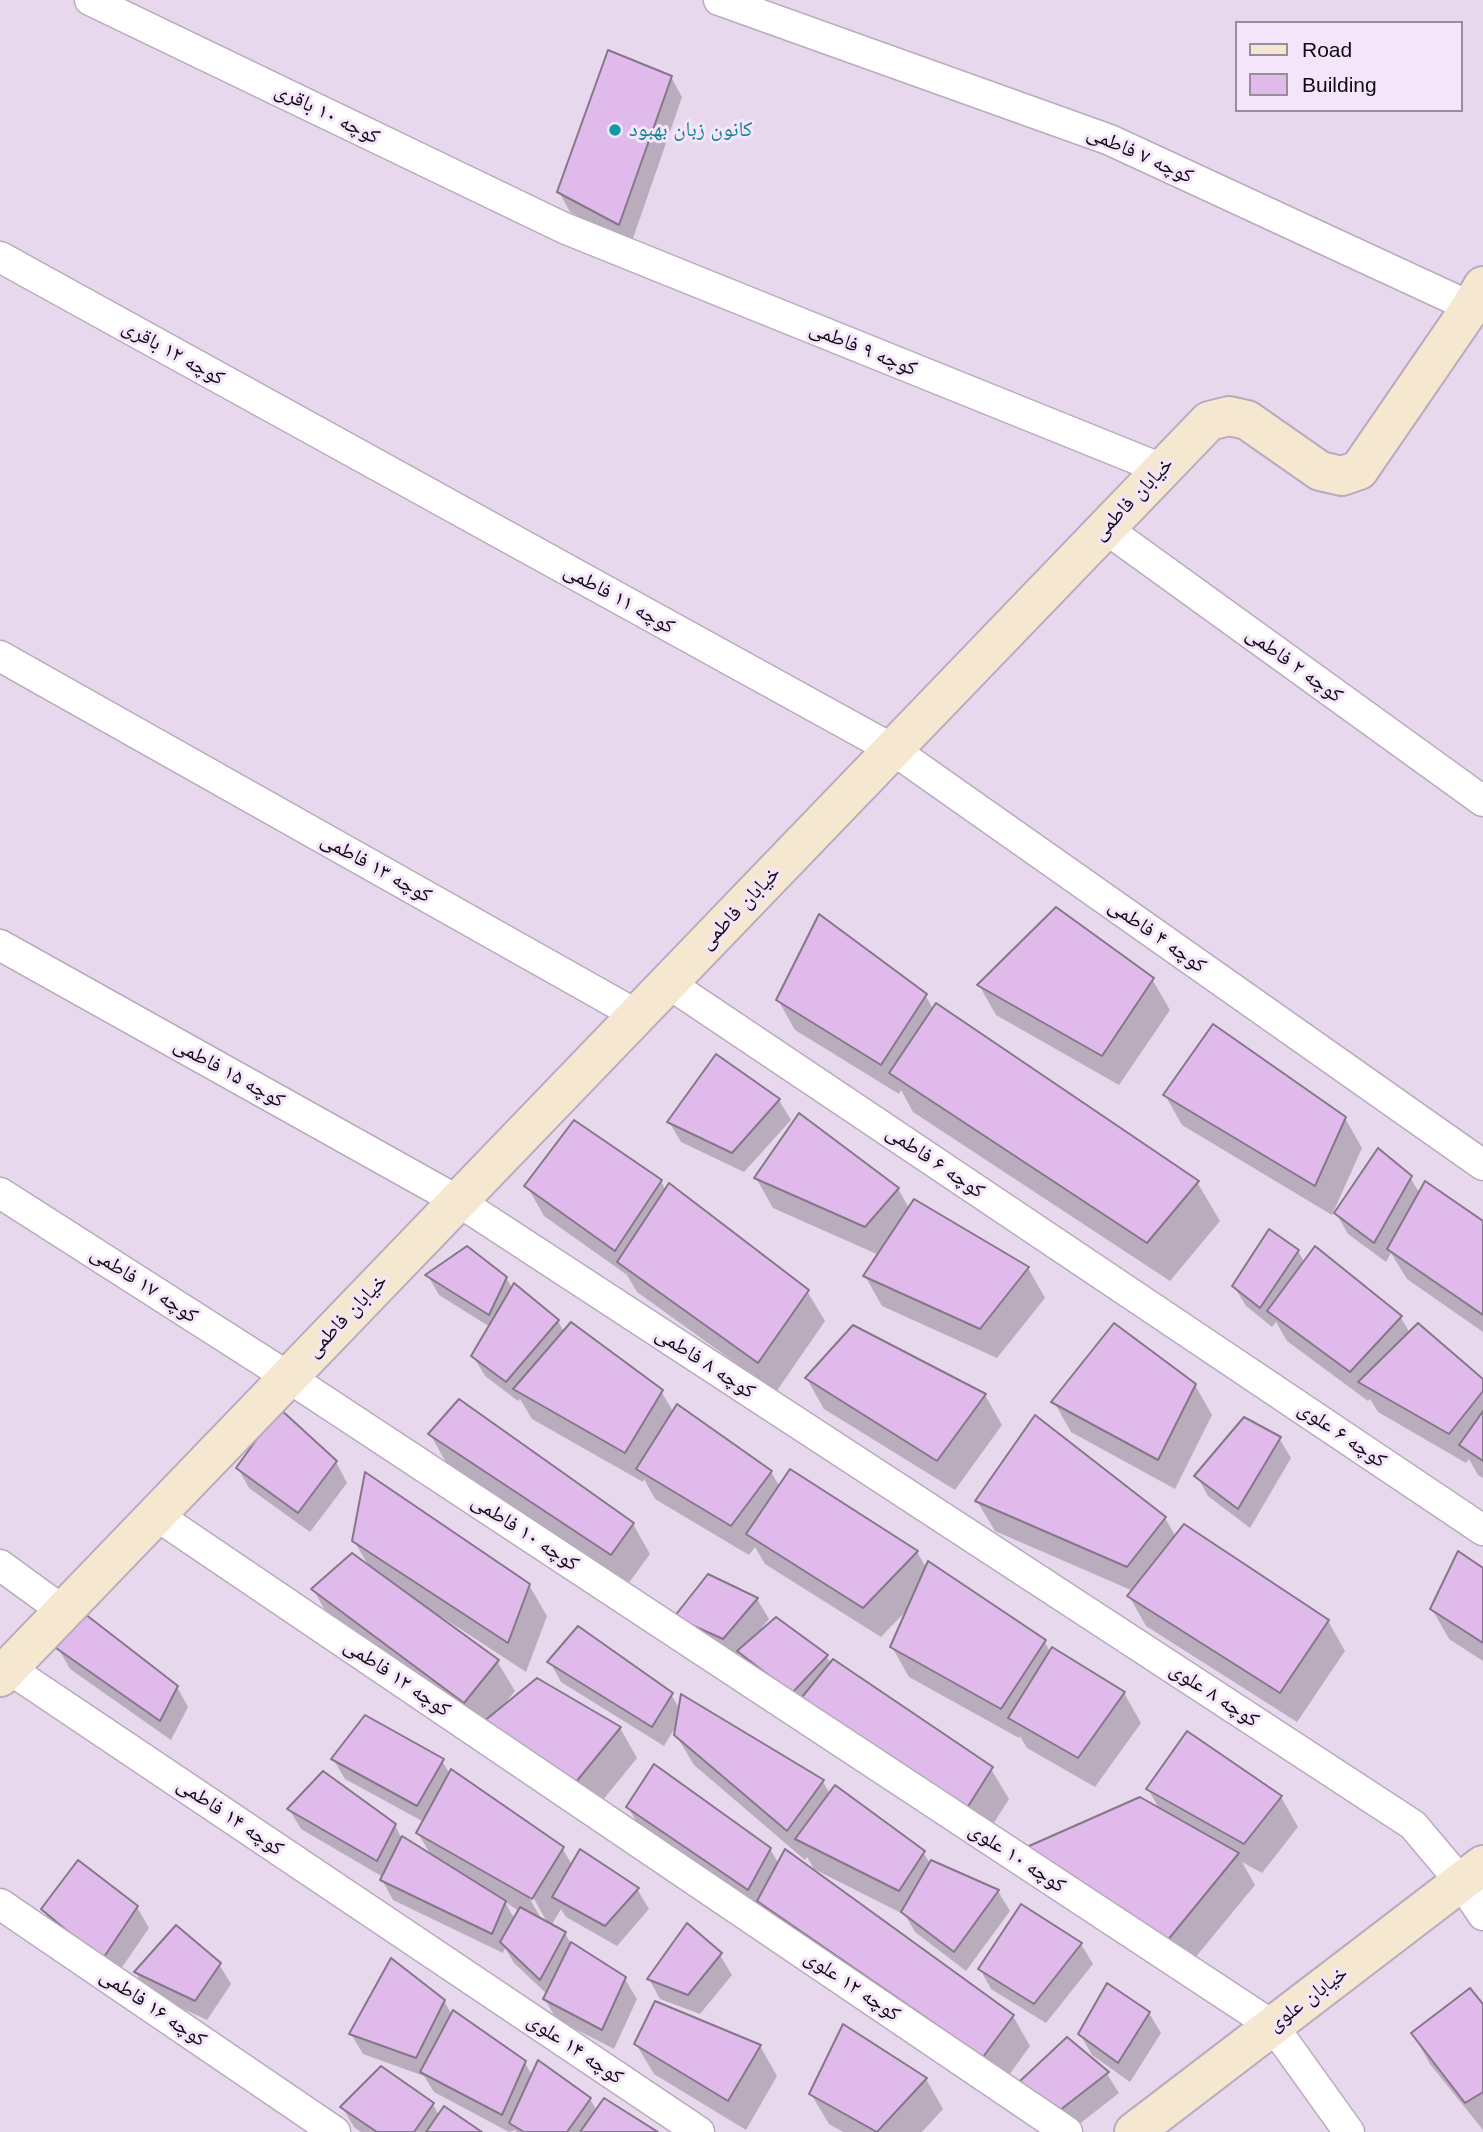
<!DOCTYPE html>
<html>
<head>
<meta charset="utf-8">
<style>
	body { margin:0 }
	#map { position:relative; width:1483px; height:2132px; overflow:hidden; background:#e8d8ed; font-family:Helvetica,sans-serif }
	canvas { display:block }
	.legend { position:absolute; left:1235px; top:21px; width:228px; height:91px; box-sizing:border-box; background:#f5e5fa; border:2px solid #998d9d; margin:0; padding:9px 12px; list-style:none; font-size:21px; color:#0f0a11 }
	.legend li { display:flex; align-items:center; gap:14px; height:35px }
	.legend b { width:35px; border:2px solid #998d9d }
</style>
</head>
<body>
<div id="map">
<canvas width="1483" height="2132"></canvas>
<ul class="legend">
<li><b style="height:9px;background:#f6e7d1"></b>Road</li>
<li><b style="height:19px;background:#dfbaeb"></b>Building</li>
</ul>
</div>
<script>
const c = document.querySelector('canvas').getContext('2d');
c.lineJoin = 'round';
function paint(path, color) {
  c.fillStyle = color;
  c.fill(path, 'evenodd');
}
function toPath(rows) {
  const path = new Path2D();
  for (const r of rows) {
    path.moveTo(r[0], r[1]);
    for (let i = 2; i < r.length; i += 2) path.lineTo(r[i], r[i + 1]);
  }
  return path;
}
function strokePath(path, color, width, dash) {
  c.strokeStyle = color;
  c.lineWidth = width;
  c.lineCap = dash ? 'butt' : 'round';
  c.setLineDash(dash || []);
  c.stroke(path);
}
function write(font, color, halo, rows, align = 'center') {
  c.font = font + ' Helvetica,"Noto Naskh Arabic",sans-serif';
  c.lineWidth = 6;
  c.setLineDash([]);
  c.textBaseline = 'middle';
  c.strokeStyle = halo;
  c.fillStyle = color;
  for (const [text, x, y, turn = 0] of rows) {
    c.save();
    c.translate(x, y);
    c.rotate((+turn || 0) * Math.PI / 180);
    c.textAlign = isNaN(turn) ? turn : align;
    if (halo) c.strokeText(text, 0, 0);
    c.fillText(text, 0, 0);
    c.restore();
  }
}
paint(toPath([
	[671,77,682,97,631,244,570,212,559,192],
	[1152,979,1170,1010,1119,1085,996,1015,979,985],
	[925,995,934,1010,1197,1182,1220,1221,1170,1281,913,1112,901,1090,899,1094,795,1030,778,1000],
	[1165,1095,1345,1118,1362,1148,1332,1215,1182,1125],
	[779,1100,791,1120,744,1172,681,1142,669,1122],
	[1410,1177,1420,1194,1483,1223,1483,1332,1407,1279,1391,1253,1386,1262,1348,1234,1336,1213],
	[756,1178,898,1189,909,1208,1028,1268,1045,1298,997,1358,882,1306,865,1276,879,1255,773,1208],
	[661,1181,666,1191,807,1291,825,1321,776,1392,637,1292,627,1275,544,1216,527,1186],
	[1315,1249,1401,1318,1410,1333,1483,1382,1483,1478,1478,1475,1469,1459,1466,1463,1378,1412,1370,1399,1368,1401,1287,1341,1276,1322,1272,1327,1246,1306,1234,1286,1298,1251,1305,1263],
	[428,1276,506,1278,513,1289,558,1321,564,1332,661,1391,674,1413,678,1407,771,1472,780,1487,917,1552,927,1569,1044,1641,1051,1653,1124,1693,1141,1723,1095,1787,1027,1748,1020,1736,1019,1738,909,1677,892,1647,908,1609,881,1637,765,1564,755,1547,749,1555,655,1499,644,1479,643,1482,532,1419,520,1399,518,1401,485,1376,473,1356,490,1327,439,1295],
	[807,1379,985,1395,1002,1425,955,1490,824,1409],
	[1195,1385,1212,1415,1175,1489,1071,1432,1054,1402],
	[430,1434,633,1524,650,1554,628,1584,447,1464],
	[1279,1438,1291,1458,1250,1528,1208,1496,1197,1476],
	[336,1462,347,1483,310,1532,249,1488,238,1468],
	[977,1501,1165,1518,1176,1537,1328,1621,1345,1651,1297,1722,1146,1626,1129,1596,1133,1591,995,1531],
	[354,1541,529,1585,547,1616,526,1672,442,1617,440,1619,497,1661,515,1691,503,1706,620,1728,637,1758,594,1811,330,1619,313,1589,370,1568],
	[1483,1570,1483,1661,1449,1639,1432,1609],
	[708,1576,757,1599,769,1619,760,1630,761,1631,826,1656,831,1664,991,1769,1009,1799,985,1837,750,1671,740,1653,735,1658,676,1617],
	[58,1648,177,1687,188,1707,171,1740,70,1669],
	[550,1662,671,1694,680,1710,823,1782,830,1794,923,1852,931,1865,998,1891,1010,1911,966,1971,915,1932,905,1915,814,1869,807,1857,805,1860,694,1765,676,1735,678,1723,664,1746,561,1682],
	[333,1759,442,1761,450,1774,562,1848,573,1866,637,1889,649,1909,617,1946,566,1917,561,1909,551,1926,565,1933,571,1944,625,1979,637,1999,614,2049,556,2019,545,1999,547,1994,514,1963,505,1948,503,1953,393,1900,382,1880,383,1877,301,1829,289,1809,395,1825,402,1839,432,1857,418,1833,424,1822,345,1779],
	[529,1890,547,1922,543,1922,526,1892],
	[505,1902,519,1911,515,1919,511,1913],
	[1148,1789,1281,1797,1298,1827,1262,1873,1242,1862,1255,1885,1185,1970,1040,1880,1160,1810],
	[628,1807,770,1849,779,1864,1013,2016,1030,2046,1001,2086,646,1838],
	[1022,1906,1081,1944,1093,1964,1046,2023,991,1989,980,1969],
	[137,1907,149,1928,114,1979,55,1929,43,1909],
	[720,1955,732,1975,700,2014,660,1999,649,1979],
	[219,1964,231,1984,207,2020,147,1992,136,1973],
	[444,2001,452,2015,525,2063,533,2077,590,2099,597,2111,654,2132,516,2132,515,2130,509,2132,434,2092,424,2076,363,2054,351,2034],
	[1483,2007,1483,2130,1430,2064,1413,2034],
	[1149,2013,1161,2033,1130,2082,1092,2055,1080,2034],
	[843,2027,926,2079,943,2109,922,2132,843,2132,829,2124,811,2094],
	[1068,2039,1107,2074,1119,2093,1069,2132,1034,2101],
	[636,2044,760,2046,777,2076,746,2130,654,2074],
	[433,2104,439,2116,479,2132,361,2132,354,2127,342,2107]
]), '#0003');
const building = toPath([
	[608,50,672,76,619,225,557,192,608,50],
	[1056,907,1154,978,1102,1056,977,985,1056,907],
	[819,914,927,994,881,1065,776,1000,819,914],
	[936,1003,1199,1181,1147,1243,889,1073,936,1003],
	[1213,1024,1346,1117,1315,1186,1163,1095,1213,1024],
	[716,1054,780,1099,732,1153,667,1122,716,1054],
	[799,1113,899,1188,865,1227,754,1178,799,1113],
	[574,1120,662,1180,615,1251,524,1186,574,1120],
	[1378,1148,1412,1176,1374,1243,1334,1213,1378,1148],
	[1425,1181,1483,1221,1483,1315,1387,1249,1425,1181],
	[669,1183,809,1290,758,1363,617,1262,669,1183],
	[914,1199,1029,1267,980,1329,863,1276,914,1199],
	[1269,1229,1299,1250,1260,1308,1232,1286,1269,1229],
	[467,1246,507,1277,489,1315,425,1275,467,1246],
	[1315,1246,1402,1316,1350,1372,1267,1311,1315,1246],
	[514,1283,559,1320,506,1382,471,1356,514,1283],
	[571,1322,663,1390,625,1453,513,1389,571,1322],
	[1114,1323,1196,1384,1158,1460,1051,1402,1114,1323],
	[1418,1323,1483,1379,1483,1391,1449,1434,1358,1382,1418,1323],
	[853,1325,986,1394,937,1461,805,1378,853,1325],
	[459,1399,634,1523,611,1555,428,1434,459,1399],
	[677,1404,772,1471,731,1526,636,1469,677,1404],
	[279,1408,337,1461,298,1513,236,1468,279,1408],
	[1483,1411,1483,1461,1459,1445,1483,1411],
	[1035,1415,1166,1517,1127,1567,975,1501,1035,1415],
	[1244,1417,1281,1437,1238,1509,1194,1476,1244,1417],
	[790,1469,918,1551,863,1608,746,1534,790,1469],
	[365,1472,530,1584,508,1643,352,1541,365,1472],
	[1184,1524,1329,1620,1280,1693,1127,1596,1184,1524],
	[1458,1551,1483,1568,1483,1643,1430,1609,1458,1551],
	[352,1553,499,1660,464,1703,311,1589,352,1553],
	[928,1561,1046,1640,1001,1709,890,1647,928,1561],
	[708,1574,758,1598,723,1639,674,1617,708,1574],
	[76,1607,178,1686,160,1721,56,1648,76,1607],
	[776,1617,828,1655,792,1693,737,1651,776,1617],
	[578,1626,673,1693,652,1727,547,1662,578,1626],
	[1052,1647,1125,1692,1078,1758,1008,1718,1052,1647],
	[833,1659,993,1767,967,1808,798,1702,833,1659],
	[537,1678,621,1727,576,1782,483,1722,537,1678],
	[681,1694,824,1780,787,1831,674,1735,681,1694],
	[365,1715,444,1759,417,1806,331,1759,365,1715],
	[1187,1731,1282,1796,1244,1844,1146,1789,1187,1731],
	[654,1764,771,1848,748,1890,626,1807,654,1764],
	[451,1769,564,1847,532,1899,416,1833,451,1769],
	[323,1771,396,1824,377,1861,287,1809,323,1771],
	[835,1785,925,1851,899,1891,795,1839,835,1785],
	[1140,1797,1239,1853,1167,1941,1020,1850,1140,1797],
	[402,1836,506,1901,492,1934,380,1880,402,1836],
	[580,1849,639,1888,605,1926,552,1897,580,1849],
	[785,1849,1014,2015,983,2057,757,1901,785,1849],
	[78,1860,138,1906,102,1960,41,1909,78,1860],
	[931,1860,999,1890,954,1952,901,1912,931,1860],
	[1021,1904,1082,1943,1034,2004,978,1969,1021,1904],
	[520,1907,566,1932,540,1980,500,1942,520,1907],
	[687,1923,722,1953,688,1995,647,1979,687,1923],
	[176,1925,221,1963,195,2001,134,1972,176,1925],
	[571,1942,626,1977,602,2030,543,1999,571,1942],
	[391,1958,445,2000,416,2058,349,2034,391,1958],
	[1107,1983,1150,2012,1118,2063,1078,2034,1107,1983],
	[1470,1988,1483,2004,1483,2092,1465,2103,1411,2033,1470,1988],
	[655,2001,761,2045,728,2101,634,2044,655,2001],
	[453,2010,526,2061,502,2115,420,2072,453,2010],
	[843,2024,927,2078,877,2132,809,2094,843,2024],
	[1067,2037,1109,2072,1055,2114,1020,2081,1067,2037],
	[538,2060,591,2098,567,2132,524,2132,509,2123,538,2060],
	[381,2066,434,2103,414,2132,377,2132,340,2107,381,2066],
	[604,2098,658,2132,580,2132,604,2098],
	[444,2106,482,2132,426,2132,444,2106]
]);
paint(building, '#dfbaeb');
strokePath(building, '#857789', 2);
const street = toPath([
	[90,0,564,228,1162,469],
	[719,0,1110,140,1471,307],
	[0,257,892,749,1483,1165],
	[1105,528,1483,801],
	[0,656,637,1015],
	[0,945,458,1201,1413,1825,1461,1882,1483,1915],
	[668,983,1483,1530],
	[0,1193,288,1377,1273,2026,1349,2132],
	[156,1515,1067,2132],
	[0,1565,63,1611],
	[8,1668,699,2132],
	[0,1904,335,2132]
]);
const secondary = toPath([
	[0,1677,1209,421,1229,416,1247,420,1320,471,1342,476,1359,470,1471,307,1483,286],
	[1134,2132,1483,1865]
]);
strokePath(street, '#b9aabe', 33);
strokePath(secondary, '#b9aabe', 42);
strokePath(street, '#fff', 30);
strokePath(secondary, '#f6e7d1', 38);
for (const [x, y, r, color] of [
	[615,130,7,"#0f9aa8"]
]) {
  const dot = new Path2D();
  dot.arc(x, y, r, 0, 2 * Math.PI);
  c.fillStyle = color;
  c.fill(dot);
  strokePath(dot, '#f5e5fa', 2.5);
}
write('21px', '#0f0a11', '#f5e5fa', [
	["کوچه ۱۰ باقری",327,114,26],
	["کوچه ۷ فاطمی",1140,155,24],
	["کوچه ۹ فاطمی",863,349,22],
	["کوچه ۱۲ باقری",173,353,29],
	["خیابان فاطمی",1133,499,-46],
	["کوچه ۱۱ فاطمی",619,599,29],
	["کوچه ۲ فاطمی",1294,665,36],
	["کوچه ۱۳ فاطمی",376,868,29],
	["خیابان فاطمی",740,908,-46],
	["کوچه ۴ فاطمی",1157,936,35],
	["کوچه ۱۵ فاطمی",229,1073,29],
	["کوچه ۶ فاطمی",935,1162,34],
	["کوچه ۱۷ فاطمی",144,1285,33],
	["خیابان فاطمی",347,1316,-46],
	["کوچه ۸ فاطمی",705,1363,33],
	["کوچه ۶ علوی",1342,1435,34],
	["کوچه ۱۰ فاطمی",525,1533,33],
	["کوچه ۱۲ فاطمی",397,1678,34],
	["کوچه ۸ علوی",1214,1695,33],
	["کوچه ۱۴ فاطمی",230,1817,34],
	["کوچه ۱۰ علوی",1017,1858,33],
	["کوچه ۱۲ علوی",852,1986,34],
	["خیابان علوی",1308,1999,-37],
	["کوچه ۱۶ فاطمی",153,2008,34],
	["کوچه ۱۴ علوی",575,2049,34]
]);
write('21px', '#0d838f', '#f5e5fa', [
	["کانون زبان بهبود",629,130]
], 'left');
</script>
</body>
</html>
